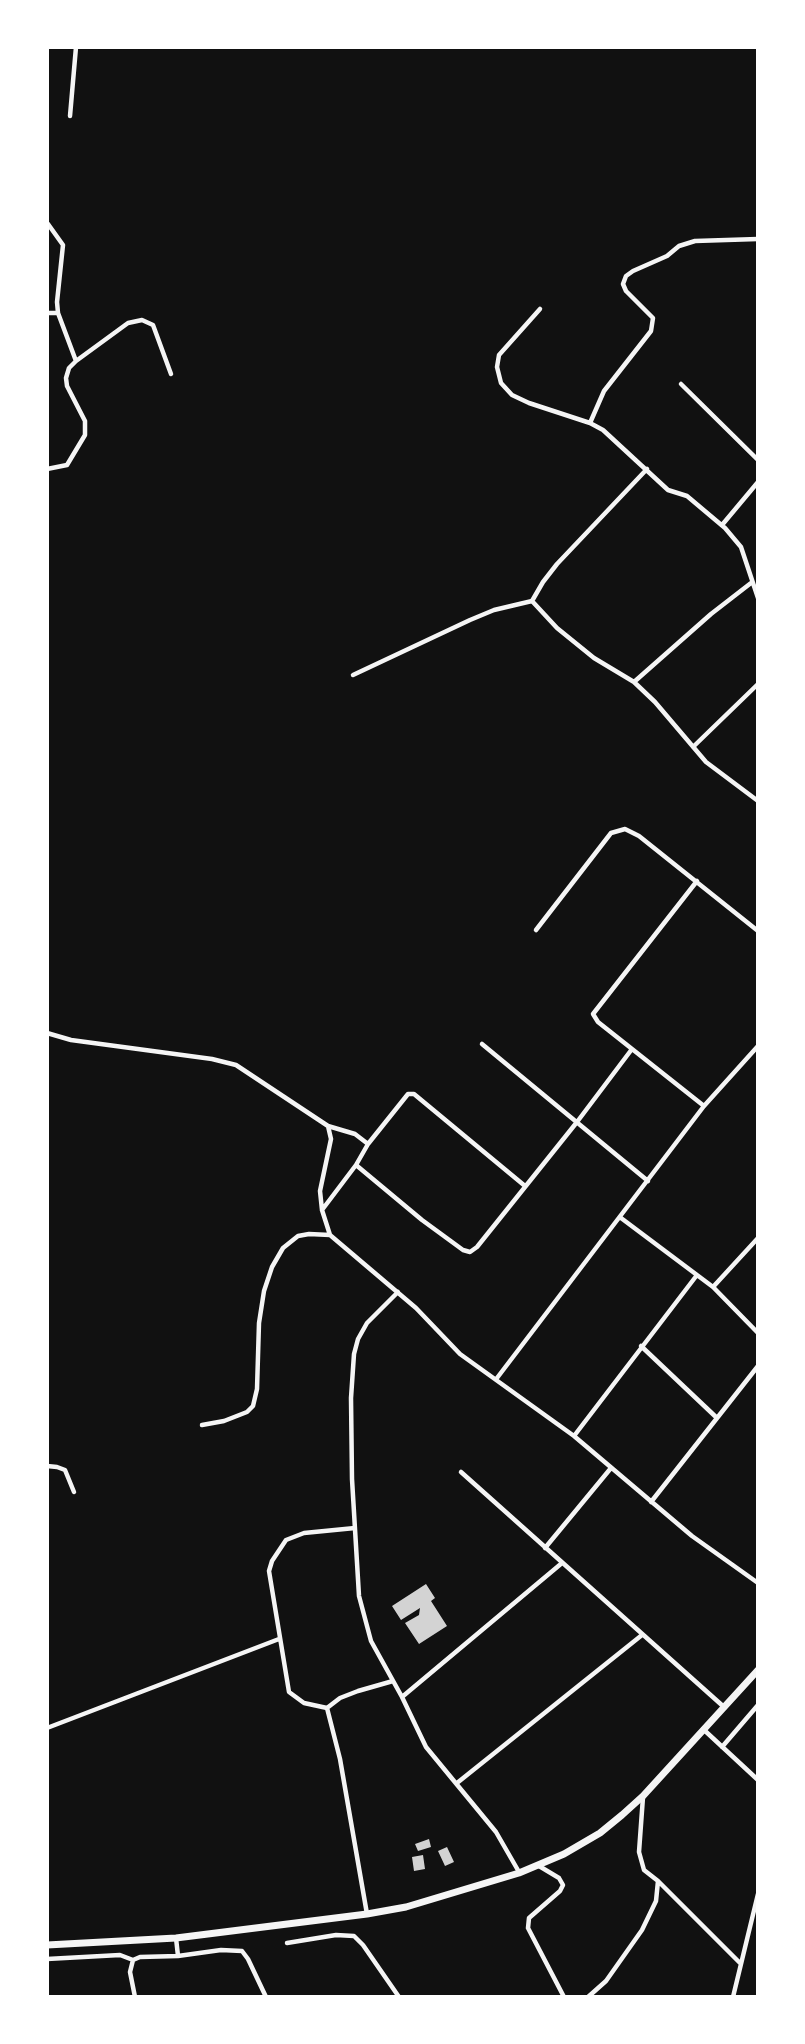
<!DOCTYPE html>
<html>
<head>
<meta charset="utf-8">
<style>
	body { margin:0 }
	#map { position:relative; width:805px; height:2044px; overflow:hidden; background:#111; font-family:"PT Sans Narrow",sans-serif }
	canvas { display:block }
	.frame { position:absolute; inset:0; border:49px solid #fff; pointer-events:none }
</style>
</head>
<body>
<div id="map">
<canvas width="805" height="2044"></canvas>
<div class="frame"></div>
</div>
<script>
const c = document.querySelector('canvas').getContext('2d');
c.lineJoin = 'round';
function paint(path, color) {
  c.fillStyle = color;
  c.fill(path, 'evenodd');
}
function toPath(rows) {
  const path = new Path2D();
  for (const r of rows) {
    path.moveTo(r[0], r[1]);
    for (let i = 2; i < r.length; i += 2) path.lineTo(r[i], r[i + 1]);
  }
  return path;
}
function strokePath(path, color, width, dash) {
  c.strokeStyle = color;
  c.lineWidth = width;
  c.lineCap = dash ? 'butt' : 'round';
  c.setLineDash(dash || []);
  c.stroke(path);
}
paint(toPath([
	[426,1584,435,1598,431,1601,447,1626,419,1644,405,1623,419,1615,420,1608,401,1620,392,1606],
	[429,1839,431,1847,418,1851,415,1844],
	[447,1847,454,1862,445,1866,438,1851],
	[423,1855,425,1869,414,1871,412,1857]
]), '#d3d3d3');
strokePath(toPath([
	[70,116,76,47],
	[48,224,63,245,57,302,58,313,76,361],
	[540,309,499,355,497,367,501,383,512,395,529,403,590,423,603,430,668,490,687,496,725,528,741,547,758,598],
	[47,313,58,313],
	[681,384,758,460],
	[590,423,604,391,651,331,653,318,626,291,623,284,626,276,633,271,667,256,679,246,695,241,758,239],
	[47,469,67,465,85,435,85,421,67,386,66,378,69,368,76,361,128,323,142,320,153,325,171,374],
	[647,469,557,564,543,582,532,601,557,628,594,658,634,682,655,702,706,762,758,801],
	[722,525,758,482],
	[353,675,470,620,494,610,532,601],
	[634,682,711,614,751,583],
	[693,747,758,684],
	[697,881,593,1014,598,1022,704,1106],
	[536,930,611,833,625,829,639,836,758,931],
	[47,1033,71,1040,212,1059,236,1065,328,1126,355,1134,368,1144],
	[482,1044,648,1181],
	[328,1126,331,1139,320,1191,322,1210,330,1235,416,1308,460,1354,574,1436,692,1536,758,1583],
	[356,1165,422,1220,463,1250,470,1252,477,1247,577,1122,632,1049],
	[322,1210,356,1165,368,1144,408,1094,414,1094,525,1186],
	[621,1218,713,1287,758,1333],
	[713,1287,758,1238],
	[398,1292,367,1323,358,1339,354,1354,351,1398,352,1479,359,1596,371,1641,402,1697,426,1747,496,1832,519,1872],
	[641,1346,717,1418],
	[497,1378,704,1106,758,1046],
	[202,1425,224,1421,247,1412,253,1406,257,1389,259,1323,264,1291,272,1267,283,1248,298,1236,309,1234,330,1235],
	[574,1436,697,1275],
	[47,1466,57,1467,65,1470,74,1492],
	[461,1472,724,1707],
	[651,1502,758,1366],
	[545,1548,611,1468],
	[402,1697,562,1563],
	[327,1708,304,1703,289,1692,269,1571,272,1561,286,1540,304,1533,355,1528],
	[327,1708,340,1759,367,1914],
	[327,1708,340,1698,358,1691,393,1681],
	[47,1728,279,1639],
	[703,1729,758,1780],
	[722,1747,758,1705],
	[457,1783,642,1635],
	[643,1797,639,1852,644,1870,658,1881,740,1963],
	[539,1866,559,1878,563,1885,560,1891,529,1918,528,1928,564,1997],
	[176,1938,178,1956,221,1950,242,1951,248,1959,266,1997],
	[287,1943,336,1935,354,1936,363,1945,399,1997],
	[47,1959,120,1955,133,1960],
	[135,1997,130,1972,133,1960,140,1957,178,1956],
	[588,1997,606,1981,642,1930,656,1901,658,1881],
	[733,1997,758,1894]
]), '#f5f5f5', 4.5);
strokePath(toPath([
	[47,1945,176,1938,367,1914,406,1907,519,1873,564,1854,600,1833,622,1815,643,1796,758,1670]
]), '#f5f5f5', 7);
</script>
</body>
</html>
